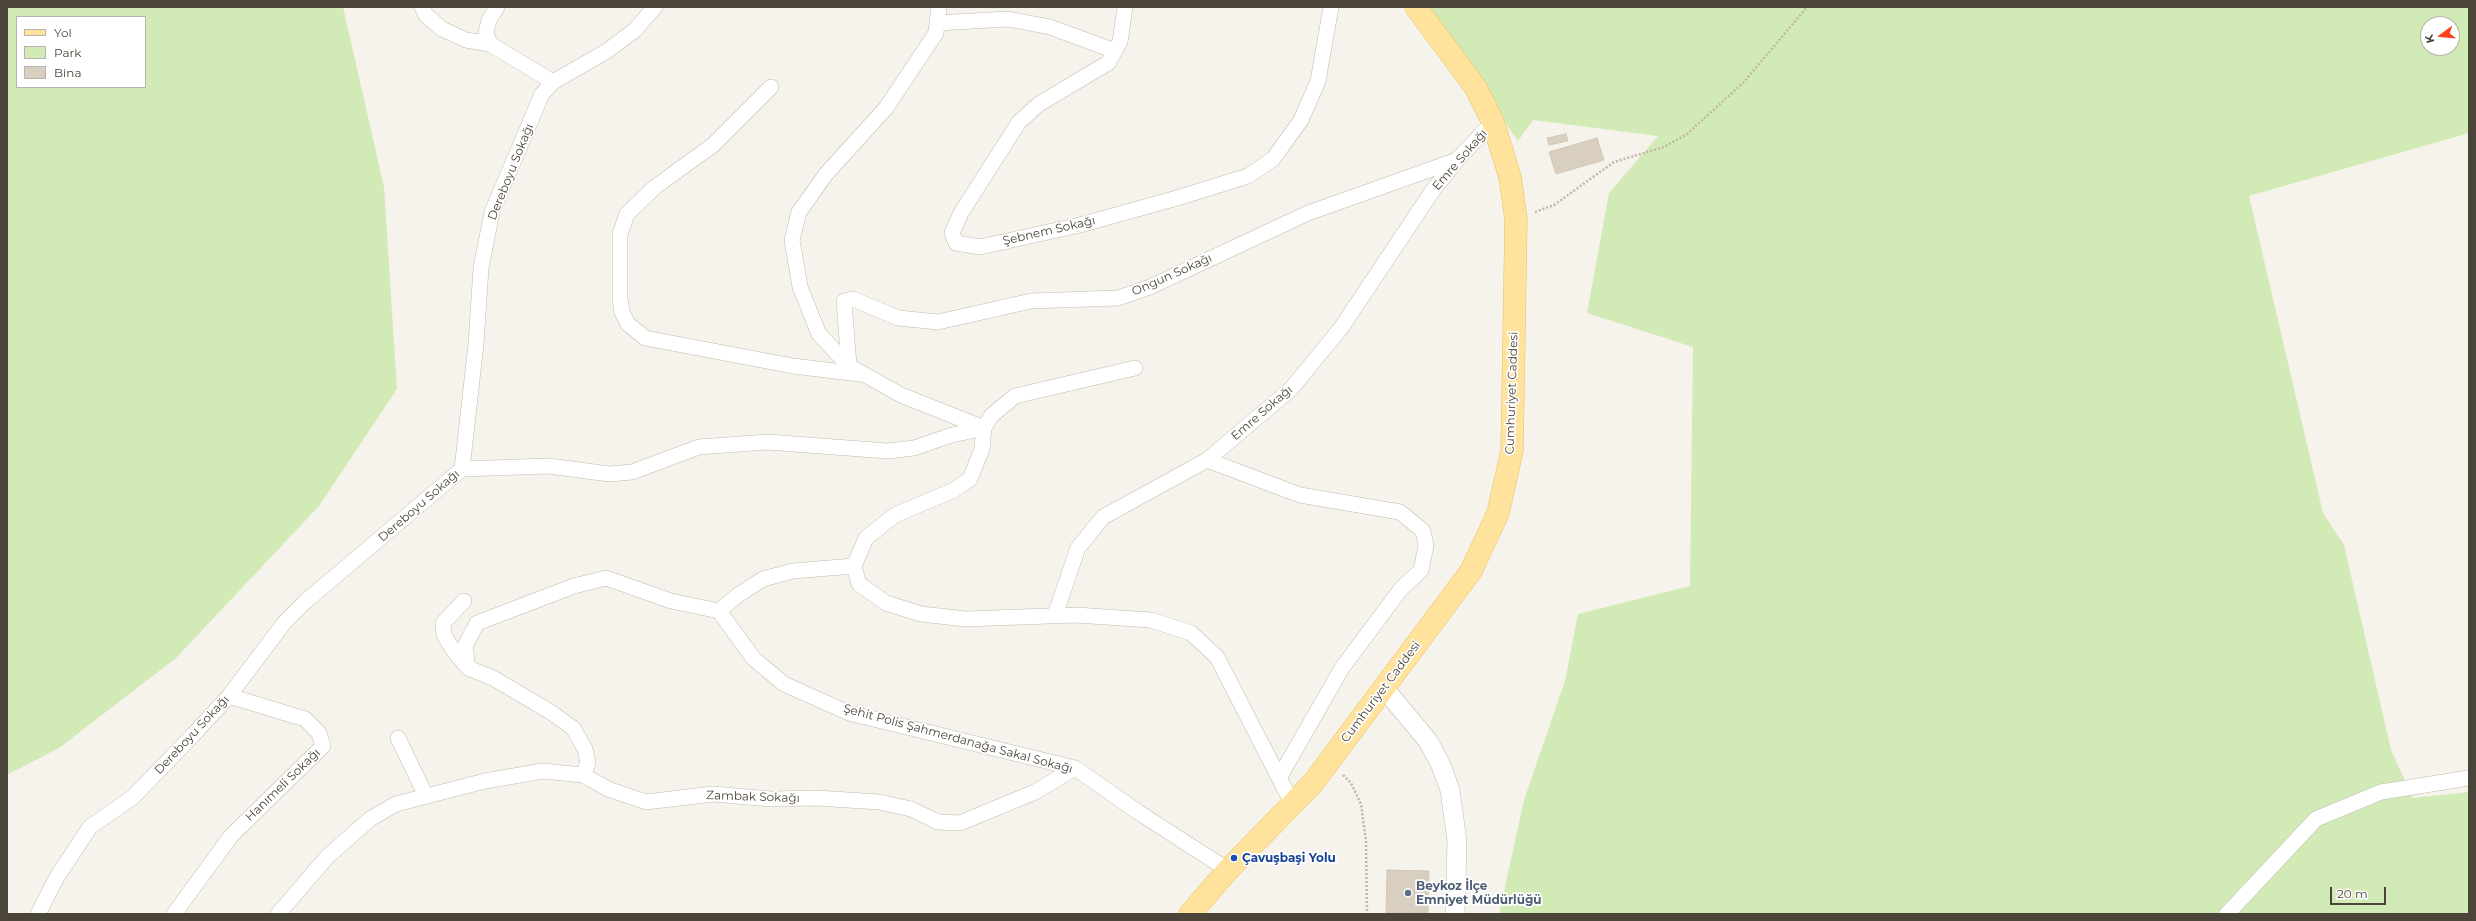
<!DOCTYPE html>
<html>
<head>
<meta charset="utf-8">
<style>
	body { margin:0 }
	#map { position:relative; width:2476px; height:921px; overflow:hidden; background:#f6f3ec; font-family:Montserrat,sans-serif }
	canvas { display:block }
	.frame { position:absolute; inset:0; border:8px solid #4b4439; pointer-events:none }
	.legend { position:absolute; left:16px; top:16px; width:130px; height:72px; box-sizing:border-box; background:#fff; border:1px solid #b7b4b0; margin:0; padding:5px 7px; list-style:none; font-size:12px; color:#4b4439 }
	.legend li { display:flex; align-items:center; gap:8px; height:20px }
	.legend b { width:20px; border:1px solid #b7b4b0 }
	.north { position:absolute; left:2420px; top:16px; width:40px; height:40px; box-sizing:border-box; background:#fff; border:1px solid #b7b4b0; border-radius:50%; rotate:254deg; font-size:11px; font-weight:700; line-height:16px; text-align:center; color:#4b4439 }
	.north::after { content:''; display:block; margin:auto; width:14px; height:18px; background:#fc3f1d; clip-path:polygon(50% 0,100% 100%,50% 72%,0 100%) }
	.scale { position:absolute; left:2330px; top:887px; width:56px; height:18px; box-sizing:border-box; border:2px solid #4b4439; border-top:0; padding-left:5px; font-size:12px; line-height:14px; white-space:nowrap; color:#4b4439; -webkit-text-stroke:3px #fff; paint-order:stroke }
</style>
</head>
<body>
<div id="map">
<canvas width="2476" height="921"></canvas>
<div class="frame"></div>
<ul class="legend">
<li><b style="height:5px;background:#ffe39c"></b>Yol</li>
<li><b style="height:11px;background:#d2eab5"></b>Park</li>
<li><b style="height:11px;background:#d8cfc1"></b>Bina</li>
</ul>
<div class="north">K</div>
<div class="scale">20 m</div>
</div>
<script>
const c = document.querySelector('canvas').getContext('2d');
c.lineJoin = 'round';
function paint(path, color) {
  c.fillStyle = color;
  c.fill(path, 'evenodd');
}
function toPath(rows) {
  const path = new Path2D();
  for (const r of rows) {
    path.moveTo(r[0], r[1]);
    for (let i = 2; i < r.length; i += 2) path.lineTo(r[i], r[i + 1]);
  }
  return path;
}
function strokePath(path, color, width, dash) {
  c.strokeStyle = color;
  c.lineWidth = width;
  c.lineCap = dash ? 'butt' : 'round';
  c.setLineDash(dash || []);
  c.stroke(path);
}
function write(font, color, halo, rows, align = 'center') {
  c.font = font + ' Montserrat,sans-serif';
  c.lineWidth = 3.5;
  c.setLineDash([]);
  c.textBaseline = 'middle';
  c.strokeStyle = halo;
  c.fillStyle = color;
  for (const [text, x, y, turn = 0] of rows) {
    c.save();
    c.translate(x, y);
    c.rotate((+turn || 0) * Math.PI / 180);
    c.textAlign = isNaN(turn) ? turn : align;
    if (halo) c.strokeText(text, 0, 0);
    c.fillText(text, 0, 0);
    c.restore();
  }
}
paint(toPath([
	[7,7,343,7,384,187,397,389,319,506,176,658,59,748,7,775],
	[17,17,145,17,145,87,17,87],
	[1424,7,2469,7,2469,133,2249,196,2323,513,2344,545,2391,750,2413,798,2469,792,2469,914,1499,914,1524,800,1565,681,1578,614,1690,586,1693,347,1587,313,1609,193,1658,136,1533,120,1518,141],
	[2428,24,2452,24,2452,48,2428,48]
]), '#d2eab5');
const building = toPath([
	[1566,134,1568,141,1549,145,1547,138,1566,134],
	[1597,138,1604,160,1556,174,1549,152,1597,138],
	[1387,870,1429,871,1428,914,1386,914,1387,870]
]);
paint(building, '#d8cfc1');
strokePath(building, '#d3c7b4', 1);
const minor = toPath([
	[422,7,426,15,442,29,466,40,490,44],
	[497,7,489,20,486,33,490,44,553,82],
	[939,7,936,33,886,108,826,174,799,212,792,240,800,287,819,334,849,366,901,395,984,428],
	[1125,7,1120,42,1108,63,1039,104,1019,122,961,213,952,233,956,243,980,247,1080,225,1177,198,1248,176,1273,159,1301,120,1318,81,1331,7],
	[937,23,1008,19,1050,27,1115,51],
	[771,87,713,145,655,187,627,214,620,234,620,298,622,312,628,324,645,338,793,366,859,374],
	[849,366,844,301,853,299,898,318,938,322,1031,301,1118,298,1150,287,1308,213,1457,160],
	[1135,368,1015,396,991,416,984,428,982,449,970,479,954,490,895,515,866,538,854,566,859,584,886,603,921,614,966,619,1076,615,1151,620,1191,633,1217,657,1293,805],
	[1207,460,1300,495,1400,512,1423,531,1426,546,1421,570,1401,589,1342,668,1279,778],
	[462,469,549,466,609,474,632,472,699,447,767,442,888,451,914,448,952,435,984,428],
	[464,601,443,623,444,635,453,650,468,668],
	[719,611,754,659,784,684,849,713,1075,768,1138,812,1228,870],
	[1055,615,1078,548,1103,517,1207,460,1291,389,1341,328,1433,190,1457,160,1493,122],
	[398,738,426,796],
	[583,775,588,763,585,749,573,728,549,711,493,678,468,668,465,646,477,623,574,586,606,578,671,601,719,611,738,595,763,579,793,571,854,566],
	[38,914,57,877,90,827,133,797,194,734,229,696,284,623,306,601,462,469,476,344,481,268,492,212,542,94,553,82,607,51,635,30,655,7],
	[174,914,231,836,323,746,319,733,305,719,229,696],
	[278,914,328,856,370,819,396,804,485,781,543,771,583,775,608,789,646,802,713,794,771,799,816,798,879,802,911,809,938,822,960,823,1035,792,1075,768],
	[2227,914,2316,819,2381,792,2469,778]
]);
const tertiary = toPath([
	[1384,688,1428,741,1440,763,1450,790,1457,841,1455,914]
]);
const primary = toPath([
	[1190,914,1228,870,1313,783,1471,571,1498,513,1512,451,1516,219,1510,177,1493,122,1476,88,1416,7]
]);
strokePath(minor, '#c2bbae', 16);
strokePath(tertiary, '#c2bbae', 20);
strokePath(primary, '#e6c16a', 23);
strokePath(toPath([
	[1535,212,1554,205,1614,162,1664,147,1687,134,1743,83,1807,7],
	[1343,775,1351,783,1361,804,1366,841,1367,914]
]), '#c4b79f', 2.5, [2, 2]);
strokePath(minor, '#fff', 15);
strokePath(tertiary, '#fff', 19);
strokePath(primary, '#ffe39c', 22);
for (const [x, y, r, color] of [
	[1234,858,4,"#1a4fb4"],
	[1408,893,4,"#5c6f8a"]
]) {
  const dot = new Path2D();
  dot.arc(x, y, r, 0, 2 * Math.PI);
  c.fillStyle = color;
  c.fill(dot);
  strokePath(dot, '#fff', 1.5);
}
write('12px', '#4b4439', '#fff', [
	["Emre Sokağı",1460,160,-49],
	["Dereboyu Sokağı",511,172,-68],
	["Şebnem Sokağı",1049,231,-13],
	["Ongun Sokağı",1172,275,-24],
	["Cumhuriyet Caddesi",1512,393,-88],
	["Emre Sokağı",1262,413,-41],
	["Dereboyu Sokağı",419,506,-41],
	["Cumhuriyet Caddesi",1381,692,-53],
	["Dereboyu Sokağı",192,735,-47],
	["Şehit Polis Şahmerdanağa Sakal Sokağı",958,739,15],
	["Hanımeli Sokağı",283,785,-44],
	["Zambak Sokağı",753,797,2]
]);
write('bold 12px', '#164399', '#fff', [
	["Çavuşbaşi Yolu",1242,858]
], 'left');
write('bold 12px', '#4e5e75', '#fff', [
	["Beykoz İlçe",1416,886],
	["Emniyet Müdürlüğü",1416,900]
], 'left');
</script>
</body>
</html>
